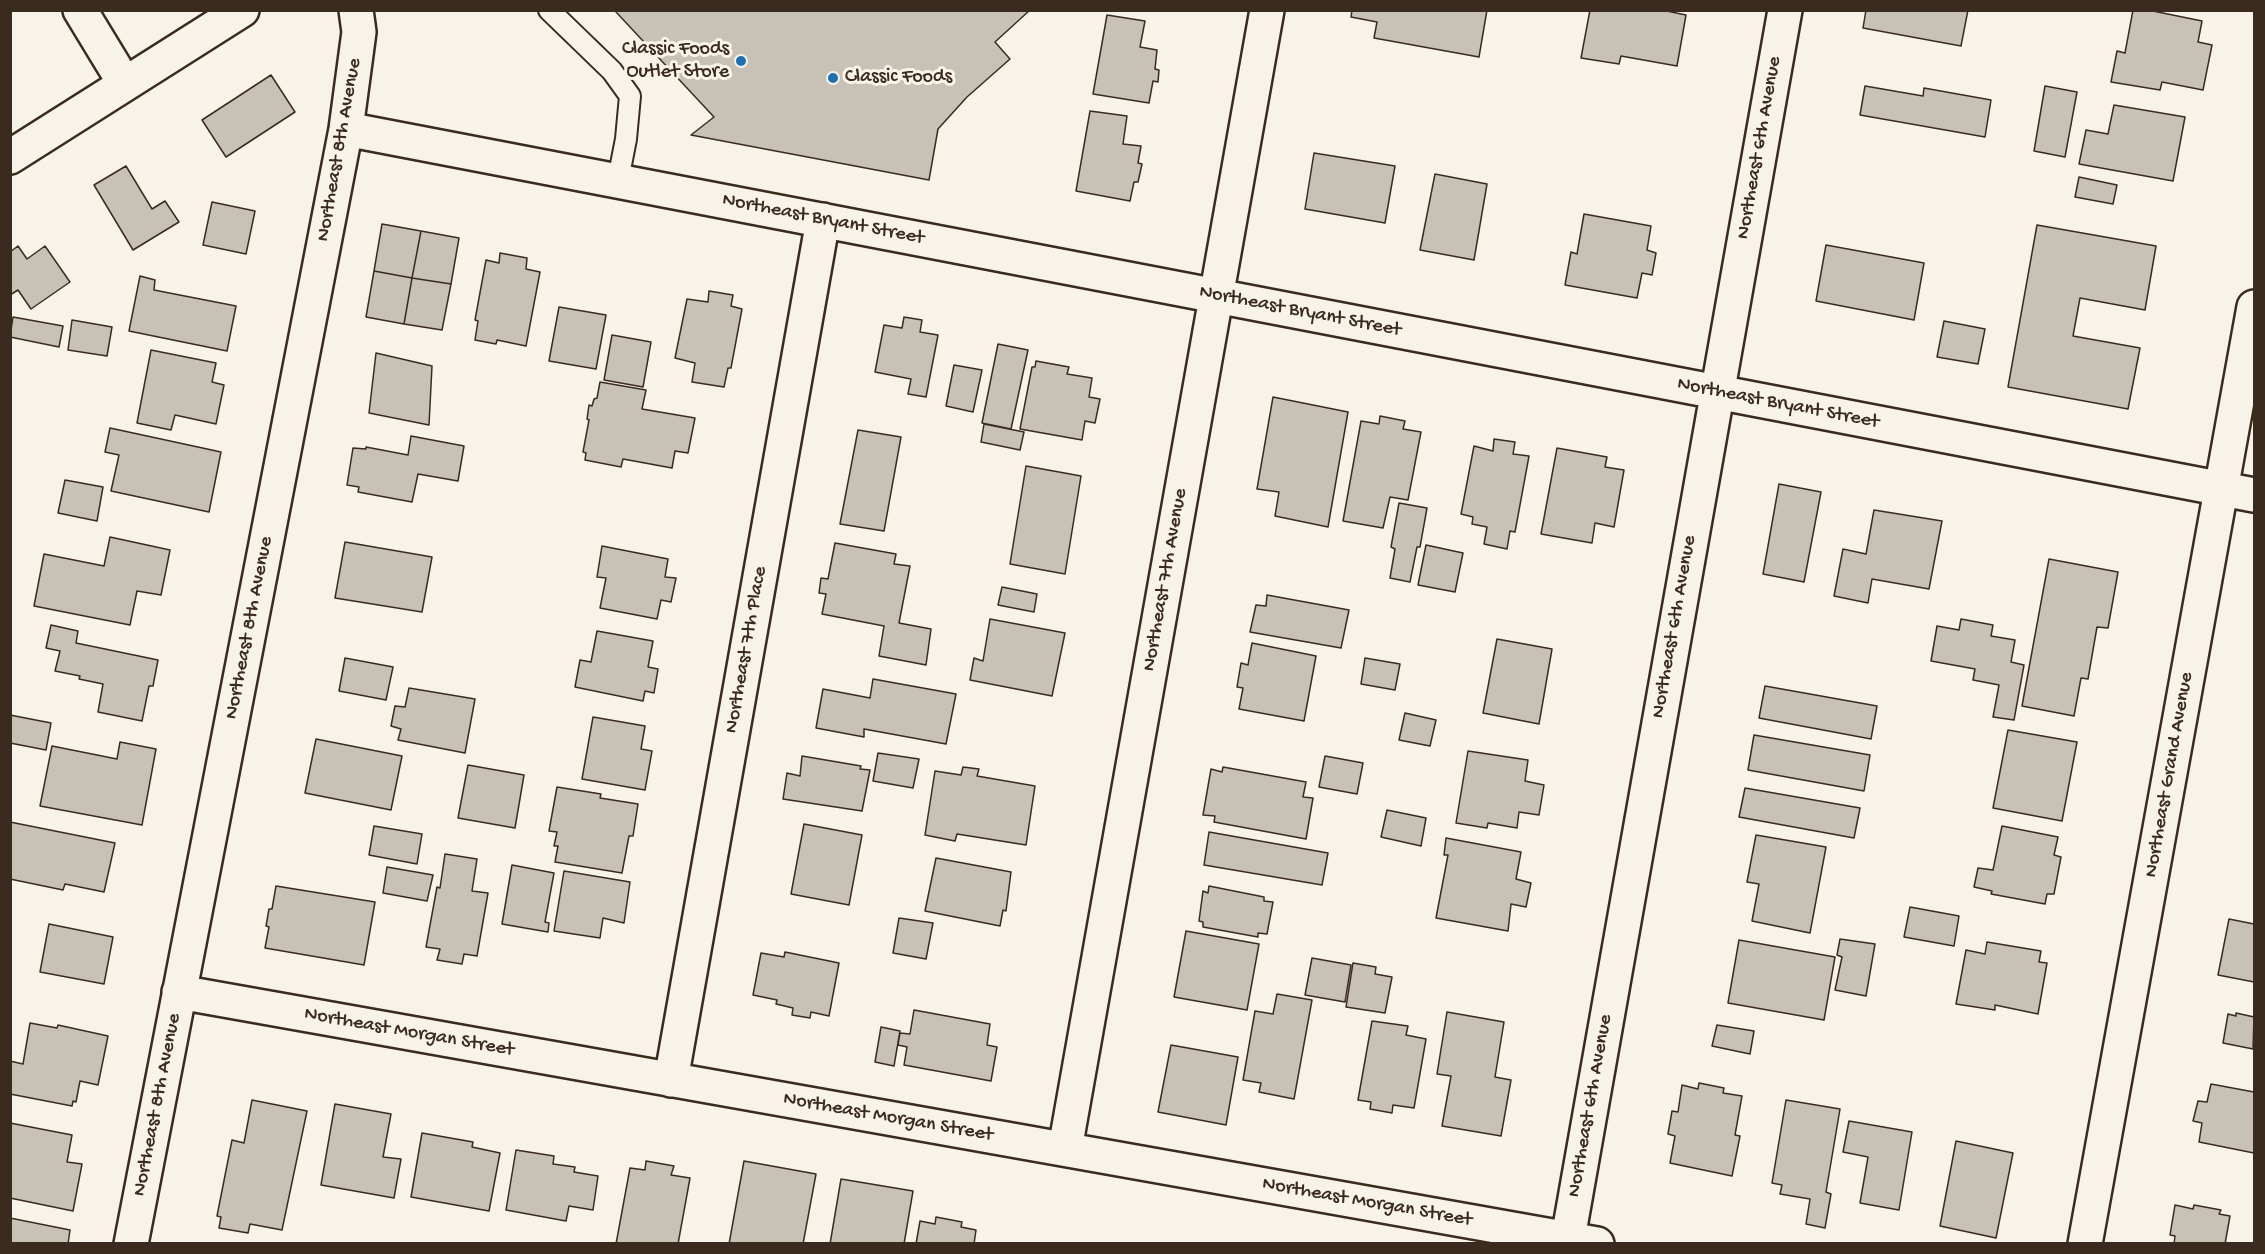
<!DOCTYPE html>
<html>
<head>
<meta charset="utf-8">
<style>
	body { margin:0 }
	#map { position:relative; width:2265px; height:1254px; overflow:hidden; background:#f7f3e8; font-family:"Gochi Hand",sans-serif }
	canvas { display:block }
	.frame { position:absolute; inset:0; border:12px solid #3b2a1e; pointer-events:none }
</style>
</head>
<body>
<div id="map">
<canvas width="2265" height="1254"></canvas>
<div class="frame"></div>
</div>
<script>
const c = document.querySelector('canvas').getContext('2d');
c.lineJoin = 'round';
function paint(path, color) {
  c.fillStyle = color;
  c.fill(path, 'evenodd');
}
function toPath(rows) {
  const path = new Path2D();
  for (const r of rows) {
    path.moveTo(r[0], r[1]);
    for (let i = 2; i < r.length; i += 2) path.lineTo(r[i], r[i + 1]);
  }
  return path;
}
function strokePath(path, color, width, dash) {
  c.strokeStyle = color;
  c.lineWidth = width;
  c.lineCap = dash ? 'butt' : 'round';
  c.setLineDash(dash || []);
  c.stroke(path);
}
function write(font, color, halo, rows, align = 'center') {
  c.font = font + ' "Gochi Hand",sans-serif';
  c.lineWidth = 6;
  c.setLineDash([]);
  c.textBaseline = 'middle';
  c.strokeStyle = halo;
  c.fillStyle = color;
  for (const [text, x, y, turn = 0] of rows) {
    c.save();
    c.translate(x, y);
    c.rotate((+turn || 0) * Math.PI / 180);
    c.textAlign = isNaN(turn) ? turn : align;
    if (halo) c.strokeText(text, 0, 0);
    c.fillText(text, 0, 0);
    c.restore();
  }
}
const building = toPath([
	[618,10,1030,10,995,42,1010,59,967,97,938,129,929,180,691,135,714,117,616,12,618,10],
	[1352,10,1487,10,1479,57,1374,38,1377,22,1351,17,1352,10],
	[1590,10,1662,10,1686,15,1677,66,1621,56,1619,64,1581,58,1590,10],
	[1866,10,1968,10,1961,46,1863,28,1866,10],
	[2133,10,2148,10,2202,21,2198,42,2212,45,2203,90,2162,82,2160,90,2111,82,2117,51,2125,53,2133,10],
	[1107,15,1145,21,1140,47,1157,50,1155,69,1159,70,1158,82,1153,81,1149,103,1093,94,1107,15],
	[271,75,295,112,226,157,202,120,271,75],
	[1865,86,1923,96,1924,88,1991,100,1985,137,1860,115,1865,86],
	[2045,86,2077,92,2065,157,2034,151,2045,86],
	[2114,105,2185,117,2173,181,2079,164,2086,130,2108,134,2114,105],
	[1090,111,1127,116,1123,144,1141,146,1138,163,1142,164,1138,182,1134,182,1130,201,1076,191,1090,111],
	[1314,153,1395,166,1385,223,1305,209,1314,153],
	[126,166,152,209,165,201,179,222,133,250,94,185,126,166],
	[1435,174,1487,184,1474,260,1420,250,1435,174],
	[2079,177,2117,185,2113,204,2075,197,2079,177],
	[212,202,255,211,246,254,203,245,212,202],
	[1584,214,1651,226,1647,250,1656,253,1652,275,1642,273,1637,298,1565,285,1571,252,1577,254,1584,214],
	[382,224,421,231,412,278,374,271,382,224],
	[2037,225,2156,246,2145,310,2080,298,2073,336,2140,348,2128,409,2008,387,2037,225],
	[421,231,459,238,451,284,412,278,421,231],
	[1826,245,1924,263,1914,320,1816,301,1826,245],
	[18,246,27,259,45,246,70,282,31,309,18,290,10,295,10,252,18,246],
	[500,253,527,258,526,269,540,272,526,346,497,340,496,344,475,340,478,321,475,320,486,260,499,263,500,253],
	[374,271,412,278,404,324,366,317,374,271],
	[140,276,155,280,154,290,236,306,227,351,129,331,140,276],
	[412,278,451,284,442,330,404,324,412,278],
	[709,291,733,295,731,306,742,309,731,368,728,368,724,387,692,382,695,363,675,358,687,299,708,302,709,291],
	[559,307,606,315,596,369,549,361,559,307],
	[13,317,63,326,59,347,10,337,13,317],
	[904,317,922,320,920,332,938,335,926,397,908,394,911,379,875,372,884,325,902,328,904,317],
	[72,320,112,327,107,356,68,350,72,320],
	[1944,321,1985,329,1978,364,1937,357,1944,321],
	[612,335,651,342,643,387,604,380,612,335],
	[998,344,1028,350,1011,429,982,423,998,344],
	[151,350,216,363,212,382,224,385,216,424,175,415,171,430,137,423,151,350],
	[376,353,432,366,429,425,369,413,376,353],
	[1036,361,1069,367,1067,374,1092,378,1089,397,1100,399,1095,423,1085,421,1082,440,1020,429,1032,367,1035,367,1036,361],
	[954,365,982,370,973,412,946,406,954,365],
	[600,382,646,390,642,409,695,418,688,453,675,451,672,468,623,459,621,467,585,460,586,453,583,452,589,420,587,419,589,405,592,406,594,399,597,398,600,382],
	[1273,397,1348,412,1328,527,1275,516,1279,492,1257,489,1273,397],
	[1380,416,1405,421,1403,429,1421,432,1408,500,1390,497,1383,528,1343,521,1361,421,1379,424,1380,416],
	[984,424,1024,432,1020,450,981,442,984,424],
	[110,428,221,452,209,512,111,491,119,455,105,452,110,428],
	[858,430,901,437,884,531,840,524,858,430],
	[411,436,464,446,458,481,418,474,412,502,358,492,359,487,347,485,353,448,366,449,366,447,408,455,411,436],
	[1494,439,1515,442,1513,454,1529,456,1515,532,1510,531,1507,549,1484,544,1487,527,1472,524,1473,517,1461,514,1474,446,1493,451,1494,439],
	[1557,448,1607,457,1605,467,1624,470,1614,527,1595,523,1592,543,1541,534,1557,448],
	[1026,466,1081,476,1065,574,1010,564,1026,466],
	[65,480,103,487,97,521,58,513,65,480],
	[1779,484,1821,492,1804,582,1763,574,1779,484],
	[1399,503,1427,508,1420,547,1417,547,1410,582,1390,578,1395,549,1391,547,1399,503],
	[1874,510,1942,521,1929,589,1872,579,1868,603,1834,596,1843,549,1866,554,1874,510],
	[110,537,170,550,161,595,137,591,130,625,34,606,44,554,104,566,110,537],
	[345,542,432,557,422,612,335,598,345,542],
	[835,543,896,554,894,564,910,566,899,623,931,629,926,665,879,656,884,626,822,614,826,594,819,593,821,578,828,579,835,543],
	[1426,545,1463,553,1455,592,1418,585,1426,545],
	[602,546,668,559,665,577,676,578,671,602,661,600,657,619,600,608,606,578,597,577,602,546],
	[2049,559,2118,572,2108,628,2097,627,2088,679,2081,678,2074,716,2022,706,2049,559],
	[1002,587,1037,594,1034,612,998,605,1002,587],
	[1267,595,1349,610,1341,648,1250,632,1256,605,1266,606,1267,595],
	[990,619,1065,633,1052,696,970,680,974,658,983,661,990,619],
	[1961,619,1993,625,1991,636,2015,640,2011,662,2024,665,2014,720,1993,717,1999,685,1973,680,1975,669,1931,661,1937,626,1959,630,1961,619],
	[51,625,78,631,76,643,158,660,153,686,149,686,142,721,98,712,103,684,79,679,80,676,55,671,60,651,46,648,51,625],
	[597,631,653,641,648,667,658,669,654,693,645,691,643,701,575,687,580,660,591,662,597,631],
	[1497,639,1552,649,1539,724,1483,713,1497,639],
	[1252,643,1316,656,1304,721,1239,709,1243,688,1237,687,1241,663,1248,665,1252,643],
	[345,658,393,667,386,700,339,691,345,658],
	[1365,658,1400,664,1395,690,1361,684,1365,658],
	[873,679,956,694,946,744,864,729,864,737,816,728,823,689,870,698,873,679],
	[1765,686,1877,706,1871,739,1759,718,1765,686],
	[409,688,475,699,465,753,398,740,401,729,391,726,395,706,405,707,409,688],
	[1405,713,1436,720,1430,746,1399,740,1405,713],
	[10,715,51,723,46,750,10,743,10,715],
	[593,717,645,726,641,749,652,751,645,790,582,779,593,717],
	[2008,730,2077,742,2062,821,1993,808,2008,730],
	[1754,735,1870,755,1864,791,1748,770,1754,735],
	[316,739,402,756,391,810,305,793,316,739],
	[120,742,156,749,142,825,40,806,52,746,117,759,120,742],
	[1468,751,1528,760,1525,781,1544,785,1539,815,1519,812,1517,828,1488,823,1487,828,1456,823,1468,751],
	[878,753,919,759,913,788,873,781,878,753],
	[802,756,861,766,860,769,870,770,862,811,783,799,787,773,800,776,802,756],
	[1325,756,1363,763,1357,794,1319,787,1325,756],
	[468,765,524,775,515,828,458,818,468,765],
	[963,767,979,769,977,776,1035,786,1026,845,957,834,955,841,925,835,935,771,961,775,963,767],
	[1223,767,1306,782,1303,797,1313,798,1306,839,1214,822,1215,816,1203,815,1211,769,1222,772,1223,767],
	[557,787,601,794,600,798,638,804,633,836,629,836,622,873,555,862,558,846,554,846,557,832,549,831,557,787],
	[1745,788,1860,808,1854,838,1739,817,1745,788],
	[1387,810,1426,818,1421,846,1381,837,1387,810],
	[10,822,115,843,104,892,65,884,63,890,10,879,10,822],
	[804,824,862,835,849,905,791,894,804,824],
	[374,826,422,834,417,864,369,855,374,826],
	[2002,826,2058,837,2054,855,2061,857,2054,894,2047,894,2045,904,1991,894,1992,891,1974,887,1978,868,1993,870,2002,826],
	[1209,832,1328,853,1322,885,1204,865,1209,832],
	[1756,835,1826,847,1810,933,1752,921,1759,884,1747,882,1756,835],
	[1446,838,1521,852,1516,879,1531,883,1526,907,1511,904,1508,931,1436,918,1448,855,1444,855,1446,838],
	[445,854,477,859,472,891,488,893,477,956,464,954,462,964,437,960,440,949,426,947,437,887,440,888,445,854],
	[936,858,1011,872,1006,911,1003,910,1000,926,925,911,936,858],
	[512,865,554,873,545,922,549,923,548,932,502,924,512,865],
	[387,867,433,875,427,901,383,893,387,867],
	[564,871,630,882,624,923,603,918,600,938,554,931,564,871],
	[276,886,375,902,364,965,265,948,269,927,266,926,269,909,272,909,276,886],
	[1209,886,1264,897,1264,901,1273,902,1267,934,1258,933,1258,937,1203,927,1203,922,1199,921,1203,891,1208,893,1209,886],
	[1910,907,1959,916,1954,946,1904,937,1910,907],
	[899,918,933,923,926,959,893,953,899,918],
	[2229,919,2254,924,2254,982,2218,975,2229,919],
	[49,924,113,937,104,984,40,972,49,924],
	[1186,931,1259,944,1247,1010,1174,997,1186,931],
	[1840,939,1875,944,1866,996,1835,990,1842,957,1837,955,1840,939],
	[1739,940,1835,957,1824,1020,1728,1003,1739,940],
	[1987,942,2041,951,2039,962,2047,963,2038,1014,1995,1005,1995,1010,1956,1004,1966,950,1985,954,1987,942],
	[785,952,839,963,829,1016,811,1012,810,1018,792,1015,793,1008,776,1004,777,1000,753,995,761,953,784,957,785,952],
	[1312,958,1351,965,1345,1002,1305,995,1312,958],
	[1353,963,1376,967,1375,974,1392,977,1385,1013,1346,1007,1353,963],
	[1277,994,1312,1000,1294,1099,1259,1092,1261,1083,1243,1080,1255,1011,1273,1014,1277,994],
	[914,1010,990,1024,987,1045,997,1047,991,1081,904,1065,907,1047,898,1045,900,1033,910,1034,914,1010],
	[1447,1012,1504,1022,1495,1077,1511,1080,1501,1136,1442,1126,1451,1076,1437,1074,1447,1012],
	[2236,1013,2254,1017,2253,1049,2223,1043,2228,1014,2236,1016,2236,1013],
	[1372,1021,1408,1026,1406,1035,1426,1039,1414,1108,1393,1105,1392,1113,1370,1109,1371,1102,1358,1100,1372,1021],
	[30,1023,57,1028,58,1025,108,1036,98,1085,80,1081,76,1102,73,1101,72,1106,10,1094,10,1061,23,1064,30,1023],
	[1717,1025,1754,1031,1750,1054,1712,1046,1717,1025],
	[881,1027,900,1031,894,1066,875,1062,881,1027],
	[1171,1045,1238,1057,1226,1125,1158,1112,1171,1045],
	[1699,1083,1724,1088,1723,1093,1742,1096,1735,1135,1740,1136,1732,1176,1670,1163,1675,1136,1668,1134,1672,1111,1678,1112,1682,1085,1698,1089,1699,1083],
	[2211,1084,2254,1092,2254,1153,2199,1142,2202,1123,2193,1121,2198,1101,2207,1102,2211,1084],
	[252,1100,307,1111,282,1230,250,1224,248,1233,219,1228,221,1217,217,1216,232,1140,244,1143,252,1100],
	[1786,1100,1840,1109,1826,1192,1831,1194,1825,1228,1806,1224,1810,1199,1780,1194,1782,1185,1772,1183,1786,1100],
	[335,1104,391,1114,383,1157,401,1159,394,1198,321,1185,335,1104],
	[1849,1121,1912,1132,1899,1210,1860,1203,1868,1157,1843,1152,1849,1121],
	[10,1123,72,1135,67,1162,82,1164,73,1211,10,1198,10,1123],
	[422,1133,473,1142,472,1147,500,1153,489,1211,411,1197,422,1133],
	[1956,1141,2013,1153,1996,1238,1940,1226,1956,1141],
	[516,1150,554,1156,553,1164,575,1167,574,1172,598,1176,593,1210,569,1206,566,1221,506,1210,516,1150],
	[646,1161,674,1166,671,1175,690,1178,678,1244,616,1244,630,1168,645,1170,646,1161],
	[744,1161,816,1174,803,1244,729,1244,744,1161],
	[841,1179,913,1191,904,1244,830,1244,841,1179],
	[2175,1205,2193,1209,2194,1205,2221,1210,2219,1214,2230,1216,2225,1244,2174,1244,2175,1236,2170,1235,2175,1205],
	[936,1217,962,1222,961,1227,976,1230,974,1244,916,1244,920,1221,935,1224,936,1217],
	[10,1218,70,1230,68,1244,10,1244,10,1218]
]);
paint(building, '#c8c1b6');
strokePath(building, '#3b2a1e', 1.5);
const lane = toPath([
	[549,10,612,71,630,96,626,139,618,180]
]);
const street = toPath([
	[80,10,125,84],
	[346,129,2254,495],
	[10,157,242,10],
	[179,992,1597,1244],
	[671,1080,823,220],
	[1065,1149,1267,10],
	[131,1244,346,129,359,32,356,10],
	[1567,1244,1785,10],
	[2085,1244,2254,307]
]);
strokePath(lane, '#3b2a1e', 24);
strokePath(street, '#3b2a1e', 38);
strokePath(lane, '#f7f3e8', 20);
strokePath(street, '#f7f3e8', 33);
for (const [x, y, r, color] of [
	[741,61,6,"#1f6fb2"],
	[833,78,6,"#1f6fb2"]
]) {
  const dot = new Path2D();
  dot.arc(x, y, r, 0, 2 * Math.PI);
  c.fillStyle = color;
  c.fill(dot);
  strokePath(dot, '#f7f3e8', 2);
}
write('20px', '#3b2a1e', '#f7f3e8', [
	["Classic Foods",729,50],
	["Outlet Store",729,73],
	["Classic Foods",845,78,"left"]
], 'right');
write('20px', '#3b2a1e', '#f7f3e8', [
	["Northeast 6th Avenue",1760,148,-80],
	["Northeast 8th Avenue",340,150,-80],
	["Northeast Bryant Street",823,220,11],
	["Northeast Bryant Street",1300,312,11],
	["Northeast Bryant Street",1778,404,11],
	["Northeast 7th Avenue",1166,580,-80],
	["Northeast 6th Avenue",1675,627,-80],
	["Northeast 8th Avenue",250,628,-79],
	["Northeast 7th Place",747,650,-80],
	["Northeast Grand Avenue",2170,775,-80],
	["Northeast Morgan Street",409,1033,10],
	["Northeast 8th Avenue",158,1105,-79],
	["Northeast 6th Avenue",1591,1106,-80],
	["Northeast Morgan Street",888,1118,10],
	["Northeast Morgan Street",1367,1203,10]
]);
</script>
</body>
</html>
